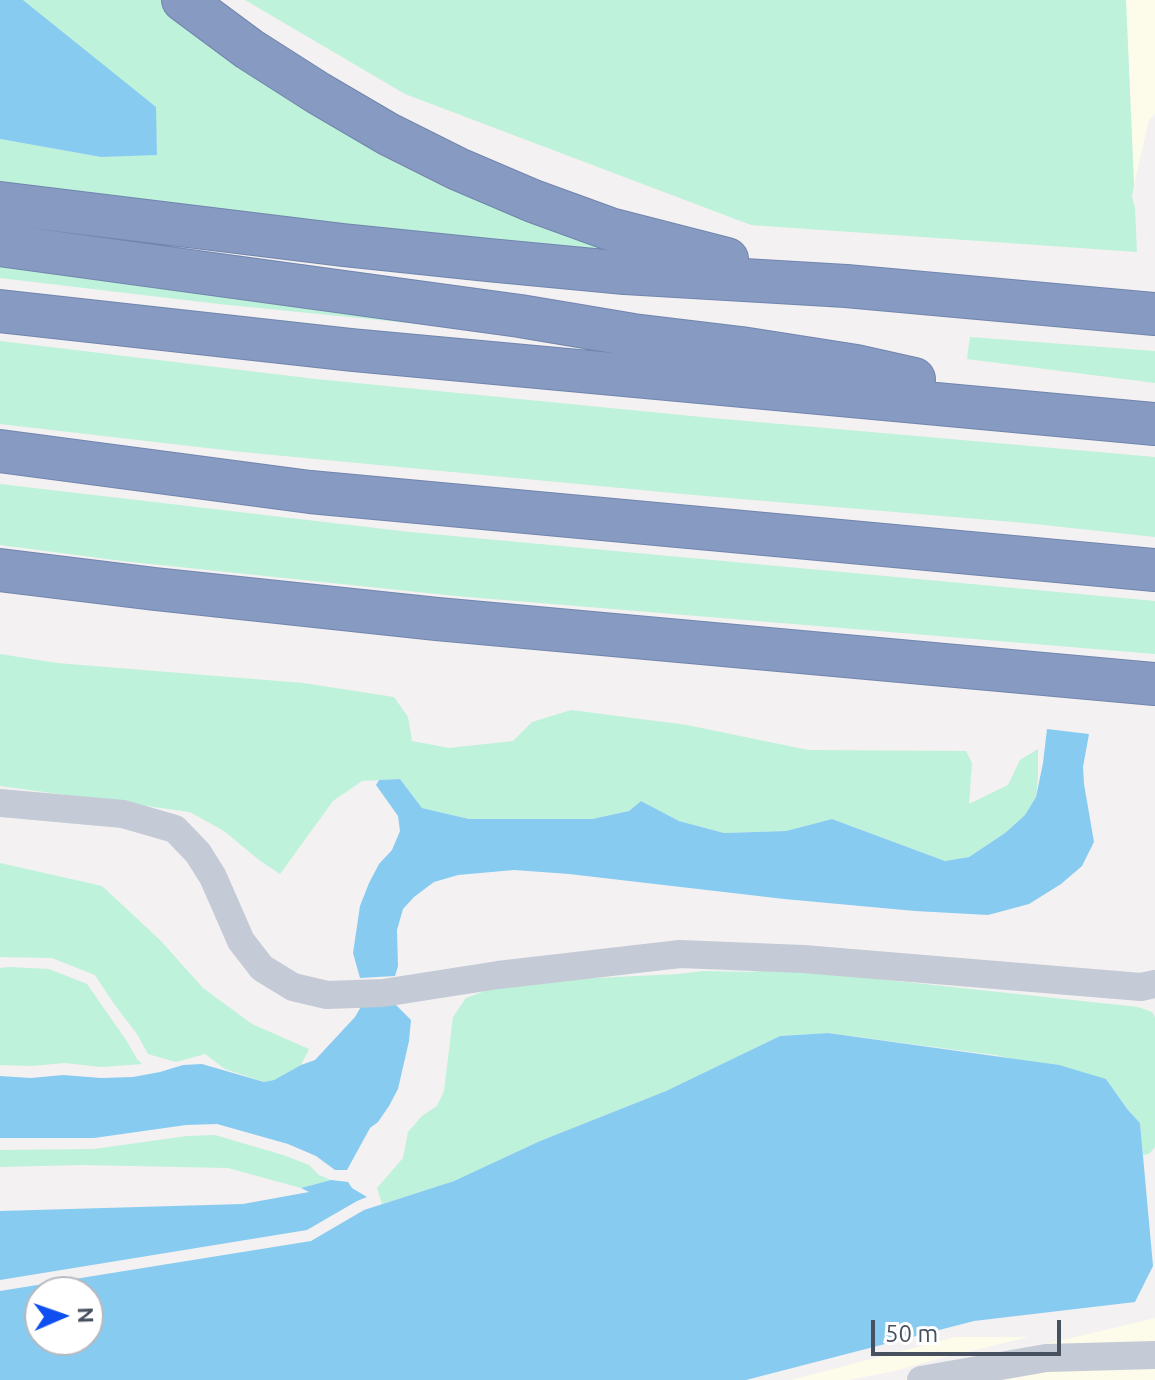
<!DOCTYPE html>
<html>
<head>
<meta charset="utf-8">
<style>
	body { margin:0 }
	#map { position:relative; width:1155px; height:1380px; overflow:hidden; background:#f3f1f1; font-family:Ubuntu,sans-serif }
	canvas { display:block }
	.north { position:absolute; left:24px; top:1276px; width:80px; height:80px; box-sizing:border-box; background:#fff; border:2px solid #b5b9bf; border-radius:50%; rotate:88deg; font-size:22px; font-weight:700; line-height:32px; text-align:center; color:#47505f }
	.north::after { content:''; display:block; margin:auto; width:28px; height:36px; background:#0f4eef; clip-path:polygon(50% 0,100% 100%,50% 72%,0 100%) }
	.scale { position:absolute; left:871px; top:1320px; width:190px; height:36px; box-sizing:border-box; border:4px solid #47505f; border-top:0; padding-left:10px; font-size:24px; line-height:28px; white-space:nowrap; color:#47505f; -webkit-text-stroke:6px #fff; paint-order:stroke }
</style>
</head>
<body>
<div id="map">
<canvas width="1155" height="1380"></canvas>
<div class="north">N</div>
<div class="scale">50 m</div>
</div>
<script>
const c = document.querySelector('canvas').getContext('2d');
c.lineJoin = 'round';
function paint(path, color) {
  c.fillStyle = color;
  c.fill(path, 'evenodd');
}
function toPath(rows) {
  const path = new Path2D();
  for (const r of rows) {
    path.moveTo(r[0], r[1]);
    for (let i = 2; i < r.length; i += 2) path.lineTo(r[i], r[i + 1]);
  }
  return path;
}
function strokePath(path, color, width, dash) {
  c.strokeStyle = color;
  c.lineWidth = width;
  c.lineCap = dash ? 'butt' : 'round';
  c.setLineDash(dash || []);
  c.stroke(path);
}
paint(toPath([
	[1126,0,1155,0,1155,114,1149,120,1134,185],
	[1155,1318,1155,1380,904,1380,924,1373],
	[1079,1325,922,1363,895,1371,849,1380,791,1380,955,1337,1030,1337]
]), '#fdfbea');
paint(toPath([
	[23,0,168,0,604,238,624,259,0,189,0,139,101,157,157,154,155,107],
	[245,0,1126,0,1134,185,1132,197,1135,208,1137,252,751,225,405,94],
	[0,255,449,327,219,304,0,278],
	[970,337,1155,351,1155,383,967,359],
	[0,341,316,379,712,418,1155,457,1155,537,1025,523,694,495,242,452,0,424],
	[0,484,410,532,1155,601,1155,654,456,596,122,561,0,545],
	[0,654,57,663,303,683,394,697,408,717,412,741,449,748,513,741,532,722,571,710,687,725,808,750,966,751,972,763,969,804,1008,785,1020,760,1038,749,1038,776,1036,797,1025,815,1005,833,969,857,945,861,832,819,786,831,724,833,679,821,641,801,629,811,592,819,469,819,422,808,400,779,362,781,333,801,280,874,259,860,224,831,190,812,0,786],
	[0,863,102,886,160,940,203,988,252,1024,309,1049,301,1065,274,1080,264,1082,225,1069,205,1054,176,1062,148,1054,137,1034,114,1004,95,975,52,958,0,957],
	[9,967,49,969,87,984,126,1040,137,1059,142,1064,101,1067,65,1063,31,1066,0,1065,0,968],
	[785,969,1138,1007,1152,1012,1155,1017,1155,1147,1149,1154,1143,1155,1140,1123,1128,1110,1106,1079,995,1055,828,1033,780,1036,666,1091,540,1141,454,1181,382,1204,377,1188,403,1158,408,1132,422,1116,437,1106,444,1091,453,1017,466,998,493,988,554,980,678,974,704,971,750,972],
	[215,1135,283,1155,309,1165,319,1175,331,1180,301,1188,228,1168,82,1165,0,1167,0,1150,94,1149,187,1136]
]), '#bef2da');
paint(toPath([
	[0,0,23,0,156,107,157,155,101,157,0,139],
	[1047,729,1089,734,1083,767,1084,784,1094,842,1082,866,1061,884,1029,904,988,915,915,911,784,899,569,874,514,870,458,875,434,882,414,897,403,909,397,930,398,966,395,976,360,978,353,953,360,906,369,883,379,864,392,850,400,831,398,816,376,785,379,780,400,779,422,808,469,819,592,819,629,811,641,801,679,821,724,833,786,831,832,819,945,861,969,857,1005,833,1025,815,1036,797,1043,763],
	[363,1003,394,1003,411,1020,409,1041,398,1089,389,1106,378,1122,370,1128,347,1170,335,1170,316,1156,288,1144,217,1124,186,1125,94,1138,0,1138,0,1076,31,1078,63,1075,101,1078,133,1077,160,1072,183,1065,202,1064,264,1082,274,1080,301,1065,315,1060,355,1017],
	[828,1033,1059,1065,1106,1079,1128,1110,1140,1123,1153,1266,1135,1302,974,1321,746,1380,0,1380,0,1291,311,1241,364,1210,454,1181,540,1141,666,1091,780,1036],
	[40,1292,88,1292,88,1340,40,1340],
	[331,1180,348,1182,352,1188,367,1197,357,1201,307,1230,0,1280,0,1211,243,1204,309,1192,301,1188]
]), '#88cbf1');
const highway = toPath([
	[183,0,249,49,318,93,388,134,458,169,533,201,610,229,727,259],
	[0,203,343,245,488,260,625,273,846,286,1155,314],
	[0,245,520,316,633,335,741,348,856,366,914,379],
	[0,311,352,350,1155,424],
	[0,451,310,492,1155,570],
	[0,570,155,589,437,619,1155,684]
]);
strokePath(highway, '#7185ae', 44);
strokePath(toPath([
	[0,803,123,814,175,829,198,853,213,877,241,941,262,968,293,987,327,995,383,993,498,975,680,954,803,959,1141,987,1155,984],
	[921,1380,1046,1358,1155,1355]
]), '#c4cad6', 28);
strokePath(highway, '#869ac2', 42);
</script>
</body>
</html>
